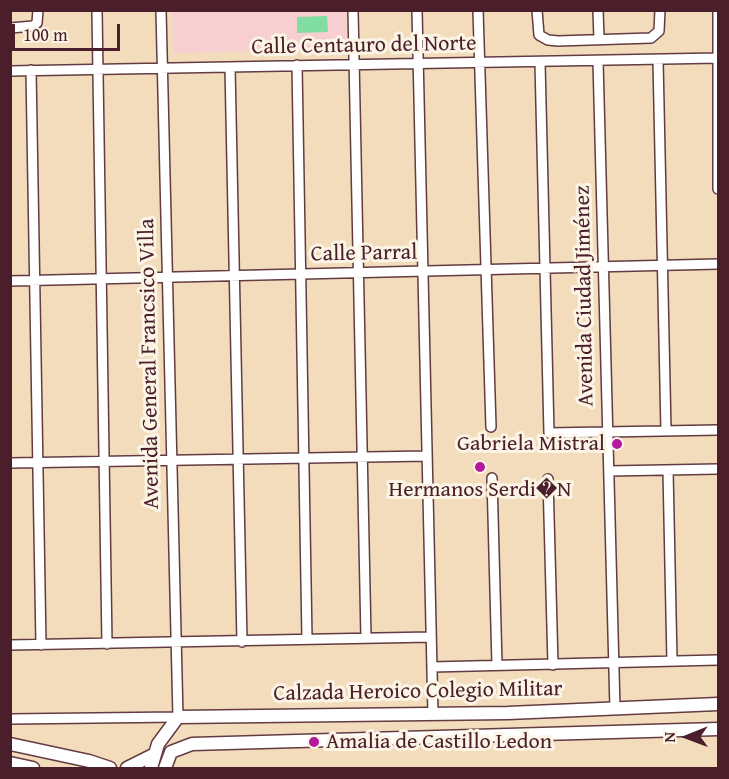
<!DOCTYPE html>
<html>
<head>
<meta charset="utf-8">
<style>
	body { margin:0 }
	#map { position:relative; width:729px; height:779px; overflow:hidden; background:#f2dcbc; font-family:"Gentium Book Plus",serif }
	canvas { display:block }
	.frame { position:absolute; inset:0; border:12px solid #4a1f2b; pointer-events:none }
	.north { position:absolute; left:657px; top:707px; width:60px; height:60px; -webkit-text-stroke:4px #fcf5e5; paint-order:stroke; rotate:269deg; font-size:16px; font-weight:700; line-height:24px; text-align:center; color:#4a1f2b }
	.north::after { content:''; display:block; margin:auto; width:21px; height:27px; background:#4a1f2b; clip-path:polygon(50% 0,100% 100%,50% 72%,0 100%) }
	.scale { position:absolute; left:12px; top:24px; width:108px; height:27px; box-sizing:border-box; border:3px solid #4a1f2b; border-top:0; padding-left:8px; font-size:18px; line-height:21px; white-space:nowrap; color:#4a1f2b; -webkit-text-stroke:4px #fcf5e5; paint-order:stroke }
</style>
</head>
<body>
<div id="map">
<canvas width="729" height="779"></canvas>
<div class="frame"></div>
<div class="north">N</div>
<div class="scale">100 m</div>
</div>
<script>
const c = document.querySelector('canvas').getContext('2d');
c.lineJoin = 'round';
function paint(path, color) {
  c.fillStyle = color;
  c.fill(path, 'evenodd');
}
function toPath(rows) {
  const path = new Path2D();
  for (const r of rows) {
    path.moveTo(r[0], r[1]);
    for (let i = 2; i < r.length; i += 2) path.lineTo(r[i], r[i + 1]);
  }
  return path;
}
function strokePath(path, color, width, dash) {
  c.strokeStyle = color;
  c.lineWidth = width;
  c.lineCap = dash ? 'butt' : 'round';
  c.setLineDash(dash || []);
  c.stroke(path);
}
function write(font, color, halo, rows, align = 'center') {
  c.font = font + ' "Gentium Book Plus",serif';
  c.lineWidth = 6;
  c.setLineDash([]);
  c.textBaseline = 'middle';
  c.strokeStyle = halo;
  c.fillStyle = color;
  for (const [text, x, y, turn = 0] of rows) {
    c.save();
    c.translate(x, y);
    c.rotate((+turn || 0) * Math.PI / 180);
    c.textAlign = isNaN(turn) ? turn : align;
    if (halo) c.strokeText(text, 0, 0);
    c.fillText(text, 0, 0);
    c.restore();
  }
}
paint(toPath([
	[172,11,346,11,347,49,173,53]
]), '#f7cfd1');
paint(toPath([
	[327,16,328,32,297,33,297,17]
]), '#82dda3');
const minor = toPath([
	[97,10,107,644],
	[353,10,366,638],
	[417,10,433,714],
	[478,10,491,427],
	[537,10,539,35,548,40,558,41,651,38,659,31,660,10],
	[598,10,599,39],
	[718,10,718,189],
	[10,28,33,26,37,23,38,10],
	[658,60,666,431],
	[598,61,615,709],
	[540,63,549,433,718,430],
	[297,65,307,639],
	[230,67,242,642],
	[31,70,41,645],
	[10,71,718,58],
	[10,281,718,264],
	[10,463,427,456],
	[668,470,672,661],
	[609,471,718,469],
	[492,478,497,665],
	[548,479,553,665],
	[10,645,431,637],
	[432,667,718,660],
	[10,719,178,717,161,10]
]);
const major = toPath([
	[10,744,89,761,110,768],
	[10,763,33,768],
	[127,768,153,755],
	[151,768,158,744,178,717,508,713,718,704],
	[165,768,171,752,192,744,718,729]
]);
strokePath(minor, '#633b41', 12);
strokePath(major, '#633b41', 15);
strokePath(minor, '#fff', 9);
strokePath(major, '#fff', 12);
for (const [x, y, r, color] of [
	[617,444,6,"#b5179e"],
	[480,467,6,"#b5179e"],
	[314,742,6,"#b5179e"]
]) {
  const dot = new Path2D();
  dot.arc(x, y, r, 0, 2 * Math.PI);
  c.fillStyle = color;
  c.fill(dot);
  strokePath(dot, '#fcf5e5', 2);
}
write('22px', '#4a1f2b', '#fcf5e5', [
	["Calle Centauro del Norte",364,46,-1],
	["Calle Parral",364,254,-1],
	["Avenida Ciudad Jiménez",585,296,-91],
	["Avenida General Francsico Villa",150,364,-91],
	["Calzada Heroico Colegio Militar",418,692,-1]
]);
write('22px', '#4a1f2b', '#fcf5e5', [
	["Gabriela Mistral",605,444],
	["Hermanos Serdi�N",480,490,"center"],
	["Amalia de Castillo Ledon",326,742,"left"]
], 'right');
</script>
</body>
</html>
